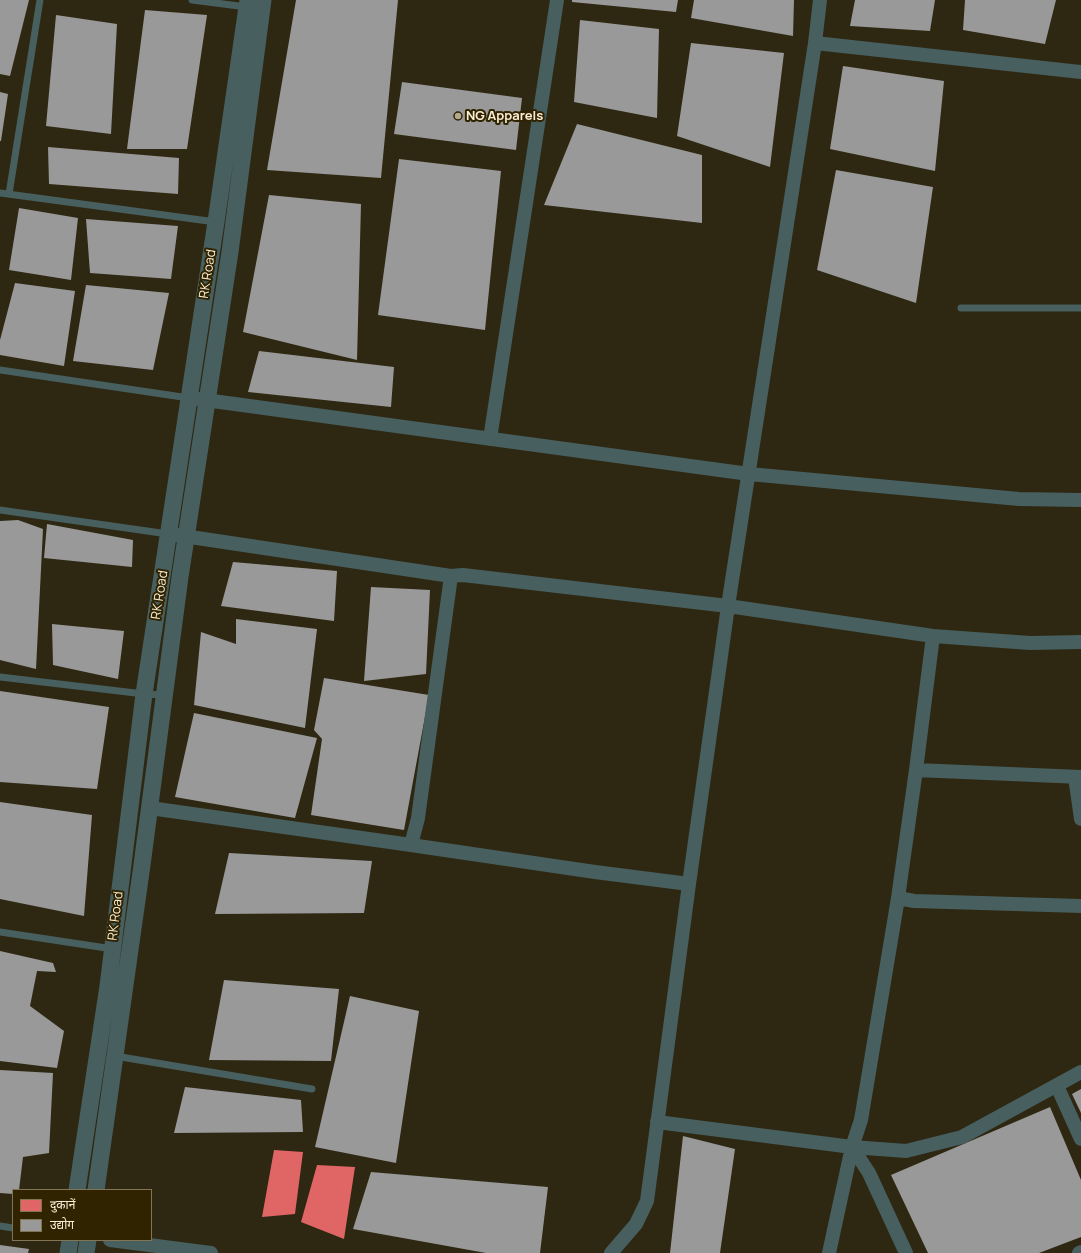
<!DOCTYPE html>
<html>
<head>
<meta charset="utf-8">
<style>
	body { margin:0 }
	#map { position:relative; width:1081px; height:1253px; overflow:hidden; background:#2e2712; font-family:Manrope,"Noto Sans Devanagari",sans-serif }
	canvas { display:block }
	.legend { position:absolute; left:12px; top:1189px; width:140px; height:52px; box-sizing:border-box; background:#302300; border:1px solid #817556; margin:0; padding:5px 7px; list-style:none; font-size:12px; color:#faefd6 }
	.legend li { display:flex; align-items:center; gap:8px; height:20px }
	.legend b { width:20px; border:1px solid #817556 }
</style>
</head>
<body>
<div id="map">
<canvas width="1081" height="1253"></canvas>
<ul class="legend">
<li><b style="height:11px;background:#e06666"></b>दुकानें</li>
<li><b style="height:11px;background:#999"></b>उद्योग</li>
</ul>
</div>
<script>
const c = document.querySelector('canvas').getContext('2d');
c.lineJoin = 'round';
function paint(path, color) {
  c.fillStyle = color;
  c.fill(path, 'evenodd');
}
function toPath(rows) {
  const path = new Path2D();
  for (const r of rows) {
    path.moveTo(r[0], r[1]);
    for (let i = 2; i < r.length; i += 2) path.lineTo(r[i], r[i + 1]);
  }
  return path;
}
function strokePath(path, color, width, dash) {
  c.strokeStyle = color;
  c.lineWidth = width;
  c.lineCap = dash ? 'butt' : 'round';
  c.setLineDash(dash || []);
  c.stroke(path);
}
function write(font, color, halo, rows, align = 'center') {
  c.font = font + ' Manrope,sans-serif';
  c.lineWidth = 4;
  c.setLineDash([]);
  c.textBaseline = 'middle';
  c.strokeStyle = halo;
  c.fillStyle = color;
  for (const [text, x, y, turn = 0] of rows) {
    c.save();
    c.translate(x, y);
    c.rotate((+turn || 0) * Math.PI / 180);
    c.textAlign = isNaN(turn) ? turn : align;
    if (halo) c.strokeText(text, 0, 0);
    c.fillText(text, 0, 0);
    c.restore();
  }
}
paint(toPath([
	[274,1150,303,1152,295,1214,262,1217],
	[317,1165,355,1167,344,1239,301,1222]
]), '#e06666');
paint(toPath([
	[0,0,29,0,10,76,0,74],
	[296,0,398,0,381,178,267,170],
	[572,0,678,0,676,12,572,2],
	[694,0,794,0,793,36,691,18],
	[855,0,935,0,930,31,850,26],
	[965,0,1056,0,1045,44,963,30],
	[145,10,207,15,187,149,127,149],
	[56,15,117,24,111,134,46,126],
	[580,20,659,29,657,118,574,102],
	[691,43,784,53,770,167,677,136],
	[843,66,944,81,935,171,830,149],
	[402,82,522,98,516,150,394,134],
	[0,92,8,94,1,141,0,141],
	[577,124,702,155,702,223,544,205],
	[48,147,179,158,178,194,49,184],
	[399,159,501,171,485,330,378,315],
	[836,170,933,187,916,303,817,270],
	[269,195,361,204,357,360,243,332],
	[19,208,78,218,71,280,9,270],
	[86,219,178,226,171,279,90,273],
	[15,283,75,291,64,366,0,355,0,340],
	[86,285,169,293,153,370,73,361],
	[259,351,394,367,391,407,248,392],
	[18,520,43,529,36,669,0,660,0,521],
	[47,524,133,540,132,567,44,558],
	[233,562,337,571,334,621,221,606],
	[371,587,430,590,426,674,364,681],
	[236,619,317,629,305,728,194,705,201,632,236,644],
	[52,624,124,631,118,679,53,665],
	[324,678,429,695,404,830,311,815,322,739,314,730],
	[0,691,109,707,97,789,0,782],
	[194,713,317,738,295,818,175,797],
	[0,802,92,815,84,916,0,899],
	[229,853,372,861,364,913,215,914],
	[0,951,53,963,56,972,37,971,30,1006,64,1031,57,1068,0,1061],
	[224,980,339,989,331,1061,209,1060],
	[350,996,419,1011,396,1163,315,1147],
	[0,1070,53,1073,49,1153,23,1157,19,1190,13,1190,13,1194,0,1193],
	[185,1087,301,1100,303,1132,174,1133],
	[1081,1089,1081,1113,1072,1094],
	[1050,1107,1081,1180,1081,1237,1039,1253,928,1253,891,1175],
	[683,1136,735,1149,720,1253,670,1253],
	[371,1172,548,1187,540,1253,486,1253,353,1229],
	[0,1245,29,1249,28,1253,0,1253]
]), '#999');
strokePath(toPath([
	[192,0,247,7],
	[0,193,216,222],
	[9,194,40,0],
	[961,308,1081,308],
	[0,370,189,398],
	[0,510,168,534],
	[0,677,144,694,164,695],
	[0,932,113,949],
	[115,1056,312,1089],
	[0,1226,13,1228]
]), '#475f5e', 7);
strokePath(toPath([
	[815,43,1081,72],
	[198,399,749,474,1019,499,1081,500],
	[490,439,557,0],
	[177,535,451,576,463,575,728,606,933,636,1030,643,1081,642],
	[916,770,1081,777],
	[1075,777,1081,819],
	[150,808,411,845,595,872,689,884],
	[411,845,418,818,451,576],
	[898,898,914,901,1081,906],
	[1057,1086,1081,1139],
	[657,1122,852,1147,906,1151,962,1137,1081,1072],
	[852,1147,869,1173,906,1253],
	[110,1240,211,1253],
	[611,1253,636,1224,647,1201,689,884,728,606,815,43,820,0],
	[829,1253,852,1147,861,1120,898,898,916,770,933,636],
	[1079,1253,1081,1252]
]), '#475f5e', 14);
strokePath(toPath([
	[77,1190,108,986,144,694,216,222,248,0],
	[96,1190,142,865,180,577,230,252,263,0],
	[68,1253,70,1240],
	[86,1253,88,1240]
]), '#475f5e', 17);
for (const [x, y, r, color] of [
	[458,116,4,"#b3a991"]
]) {
  const dot = new Path2D();
  dot.arc(x, y, r, 0, 2 * Math.PI);
  c.fillStyle = color;
  c.fill(dot);
  strokePath(dot, '#302300', 1.5);
}
write('bold 13px', '#faefd6', '#302300', [
	["NG Apparels",466,116]
], 'left');
write('13px', '#faefd6', '#302300', [
	["RK Road",208,274,-81],
	["RK Road",160,595,-81],
	["RK Road",116,916,-83]
]);
</script>
</body>
</html>
